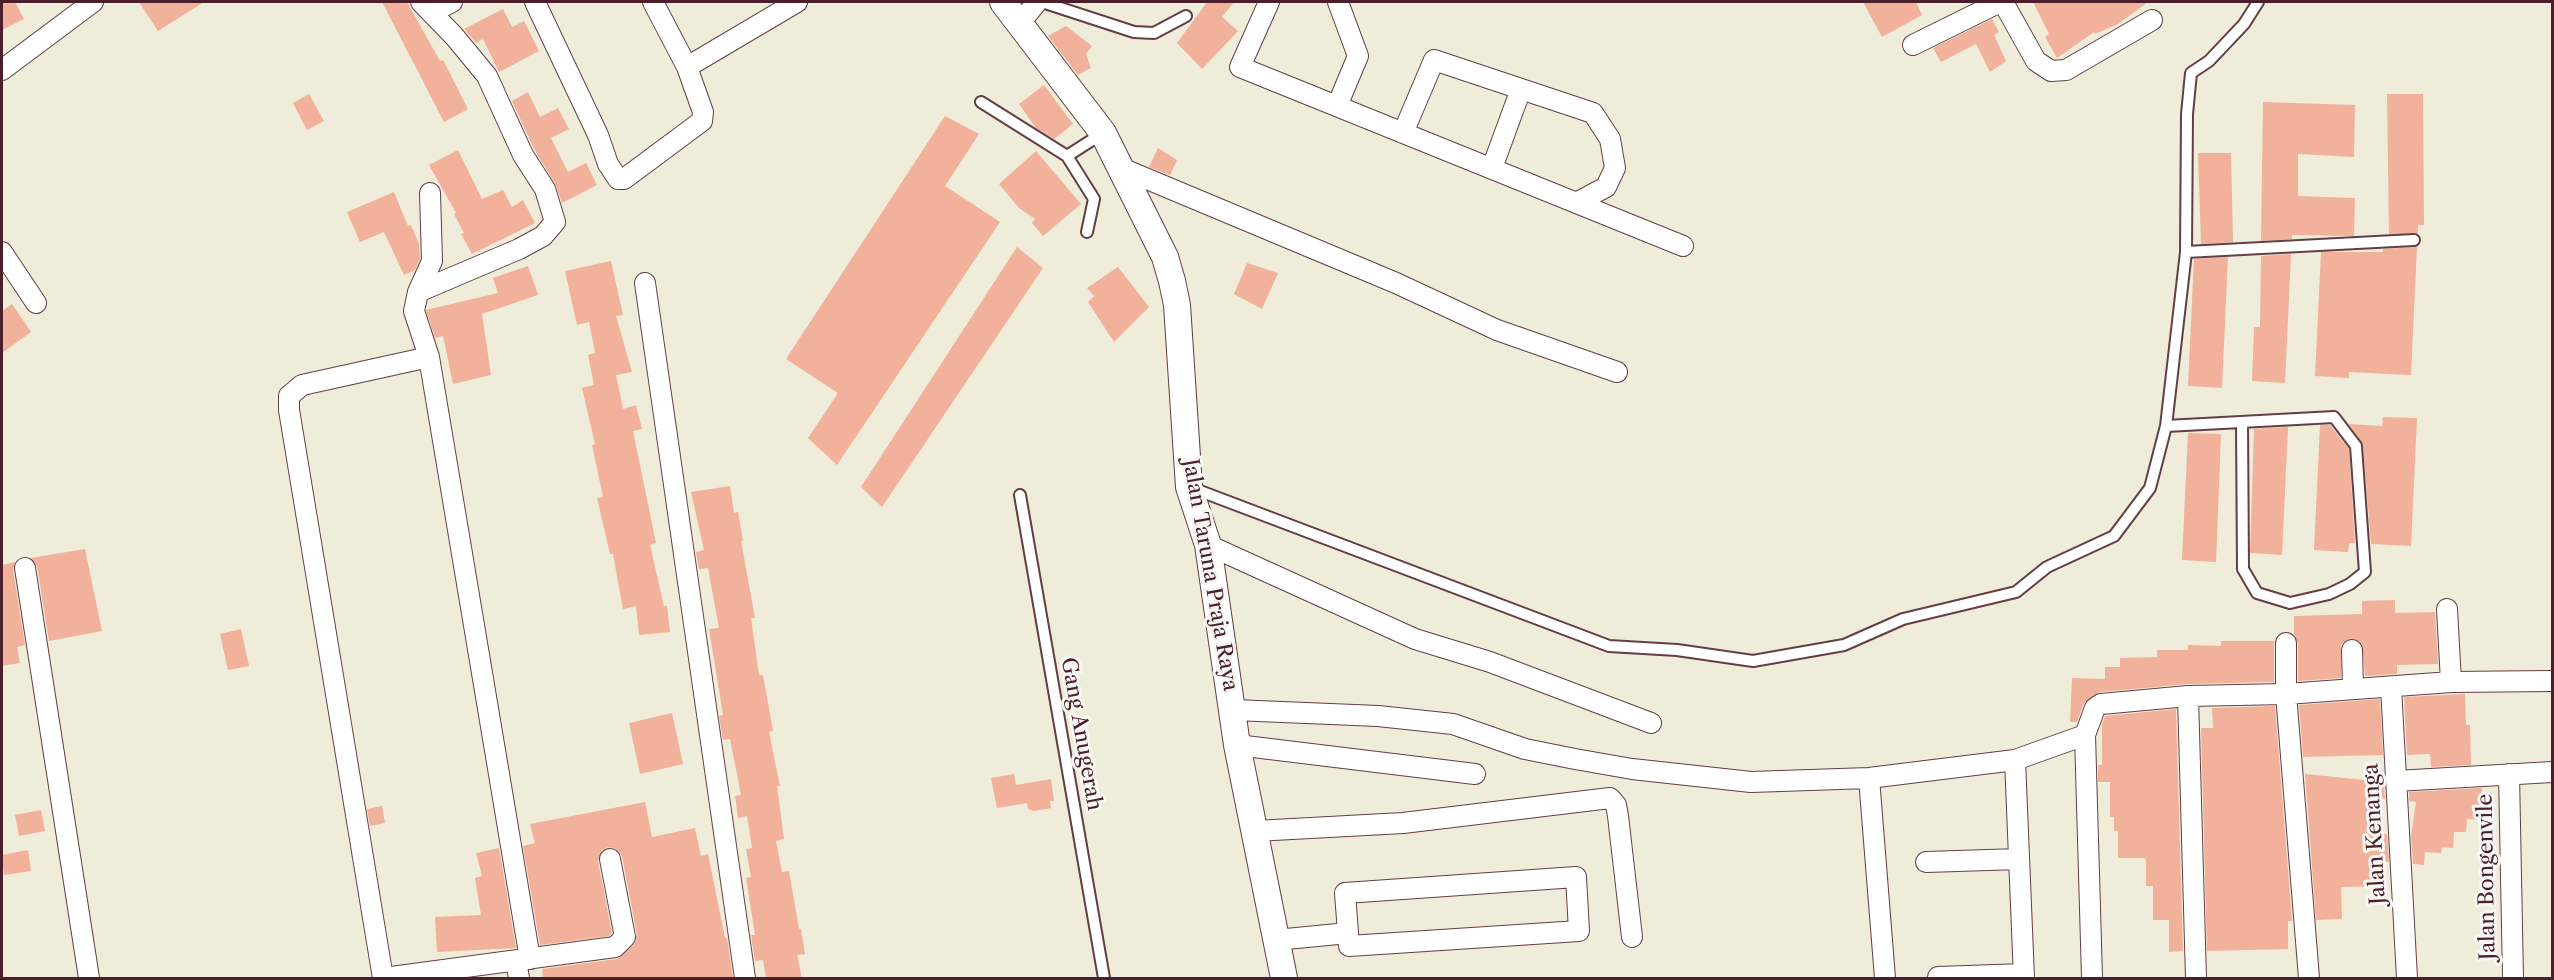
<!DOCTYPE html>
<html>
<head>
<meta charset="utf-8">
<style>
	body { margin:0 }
	#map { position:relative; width:2554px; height:980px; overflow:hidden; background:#efecd9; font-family:"Libre Caslon Text",serif }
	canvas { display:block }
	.frame { position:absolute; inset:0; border:3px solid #4a1f2b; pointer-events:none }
</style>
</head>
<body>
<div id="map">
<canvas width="2554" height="980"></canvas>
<div class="frame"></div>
</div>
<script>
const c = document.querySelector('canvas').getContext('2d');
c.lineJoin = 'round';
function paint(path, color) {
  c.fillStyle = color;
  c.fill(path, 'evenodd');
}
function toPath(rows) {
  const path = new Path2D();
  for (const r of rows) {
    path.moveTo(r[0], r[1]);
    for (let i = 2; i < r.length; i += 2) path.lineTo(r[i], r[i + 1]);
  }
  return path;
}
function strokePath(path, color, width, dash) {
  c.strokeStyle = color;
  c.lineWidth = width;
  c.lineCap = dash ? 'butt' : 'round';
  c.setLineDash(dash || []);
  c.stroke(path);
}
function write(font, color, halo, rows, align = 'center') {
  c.font = font + ' "Libre Caslon Text",serif';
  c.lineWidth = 6;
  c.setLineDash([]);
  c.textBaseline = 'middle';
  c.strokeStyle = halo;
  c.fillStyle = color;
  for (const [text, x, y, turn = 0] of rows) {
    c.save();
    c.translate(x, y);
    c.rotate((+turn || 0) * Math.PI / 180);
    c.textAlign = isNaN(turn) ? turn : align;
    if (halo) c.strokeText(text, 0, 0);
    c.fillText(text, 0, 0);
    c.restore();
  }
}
paint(toPath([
	[2,2,15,2,24,19,2,30],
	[139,2,204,2,158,31],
	[382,2,407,2,440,61,443,60,468,109,444,122],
	[1207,2,1234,2,1222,17,1238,31,1202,69,1177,43],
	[1863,2,1916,2,1922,15,1882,37],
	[2033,2,2148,2,2118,24,2095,34,2094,32,2057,58,2045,37,2049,34],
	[503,9,512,27,524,21,539,51,499,72,483,39,476,43,464,29],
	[1992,19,1999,32,1994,35,2006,61,1990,72,1976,44,1941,62,1933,48],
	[1066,26,1092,46,1086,54,1091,68,1078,75,1048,36],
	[1044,85,1073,124,1054,139,1036,128,1019,104],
	[528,92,540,117,558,108,569,129,551,138,568,172,586,163,597,185,562,203,555,183,534,149,512,101],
	[309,94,324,121,307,130,293,103],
	[2387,94,2423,94,2424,225,2418,225,2418,234,2389,234],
	[2263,102,2355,105,2354,157,2298,154,2298,196,2355,198,2354,236,2292,235,2292,239,2261,241],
	[945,116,979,134,945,186,1000,222,837,465,808,438,838,393,786,359],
	[1158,148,1177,160,1170,175,1149,167],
	[458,150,482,199,503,190,512,207,523,200,535,223,472,254,461,234,464,233,454,214,456,213,429,165],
	[1036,151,1081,204,1043,236,1032,223,1035,219,1019,208,999,184],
	[2198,153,2231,153,2233,242,2201,244],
	[394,192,408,226,411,225,419,244,420,259,415,270,404,275,384,232,360,242,347,212],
	[1017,247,1043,268,882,507,861,487],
	[2417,247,2411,375,2349,372,2349,378,2315,376,2321,252,2383,252,2383,249],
	[2291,254,2285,383,2252,381,2254,327,2260,327,2261,256],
	[2228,257,2222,388,2188,386,2194,259],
	[611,261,623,315,616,316,632,372,616,375,623,409,636,405,642,429,633,431,656,543,650,545,664,606,667,606,670,632,639,635,636,606,623,609,613,554,610,554,597,498,603,497,592,445,595,444,582,388,594,385,588,355,595,353,589,322,577,325,565,271],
	[1247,263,1278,273,1262,309,1234,294],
	[528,266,538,295,482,314,491,375,453,384,443,336,435,338,426,310,498,293,493,278],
	[1118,267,1149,307,1114,342,1088,302,1094,296,1087,288],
	[12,304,31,332,2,353,2,311],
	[2383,417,2417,418,2411,546,2371,544,2363,445,2349,424,2382,426],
	[2320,425,2330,425,2349,449,2355,543,2349,543,2348,552,2314,550],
	[2288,427,2282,555,2250,553,2254,429],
	[2188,433,2221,434,2216,562,2182,560],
	[730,486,734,513,738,512,743,541,741,541,755,618,751,618,759,675,763,675,773,731,769,732,780,786,777,786,784,839,776,841,782,872,789,871,799,929,801,929,805,954,797,955,802,978,766,978,763,960,755,961,751,935,755,935,746,878,751,877,746,849,752,848,747,816,738,818,735,796,741,795,730,739,723,740,719,716,723,715,709,629,719,628,708,568,699,569,696,552,704,550,691,492],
	[85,549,102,631,49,641,37,566,31,558],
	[15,562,13,570,25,645,17,647,20,663,2,666,2,565],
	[2395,600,2395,613,2435,612,2438,664,2397,665,2397,674,2365,676,2362,644,2351,638,2341,645,2341,678,2298,681,2298,643,2294,634,2294,616,2362,614,2362,601],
	[241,629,249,666,228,670,220,634],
	[2221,641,2274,641,2274,682,2188,684,2100,692,2084,703,2077,722,2070,722,2072,678,2105,679,2105,667,2120,667,2120,658,2157,657,2157,650,2188,650,2188,645,2221,646],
	[2465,694,2466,725,2470,725,2471,765,2431,767,2430,754,2407,755,2404,697],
	[2380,699,2383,755,2303,757,2299,705],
	[2275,706,2292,921,2288,921,2288,949,2207,951,2201,728,2213,728,2212,708],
	[2176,709,2183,951,2169,952,2169,920,2153,920,2153,886,2146,886,2146,861,2145,858,2118,858,2118,831,2114,831,2114,817,2110,817,2110,782,2098,782,2098,765,2102,765,2102,724,2105,716],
	[672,713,683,764,640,774,629,723],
	[1014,774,1016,785,1051,779,1054,801,1050,801,1051,808,1034,811,1028,809,1027,803,997,808,991,778],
	[2305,774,2384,782,2385,799,2380,798,2381,834,2387,834,2389,862,2383,861,2384,886,2341,887,2342,919,2316,920],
	[2482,788,2481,820,2467,819,2466,832,2454,832,2453,848,2442,847,2441,853,2425,852,2424,865,2413,864,2411,836,2416,802,2409,801,2409,792],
	[645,802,652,837,695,828,701,856,708,854,725,938,727,938,733,978,543,978,542,969,617,959,633,945,637,935,622,856,614,848,608,847,602,850,598,861,612,933,609,936,540,945,523,846,535,843,530,824],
	[382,806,385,823,370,826,367,809],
	[41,810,45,831,19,836,15,815],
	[499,848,516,948,437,952,435,917,481,915,475,878,482,876,476,853],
	[28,850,31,871,4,875,2,855]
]), '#f1b19a');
const service = toPath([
	[1042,2,1134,32,1154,33,1186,16],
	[981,102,1067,156,1103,133],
	[1067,156,1094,199,1087,232],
	[2186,252,2414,240],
	[2166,426,2334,417,2356,446,2365,572,2350,584,2329,594,2290,603,2257,593,2243,569,2242,423],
	[1192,488,1609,646,1677,650,1753,661,1844,645,1903,619,2016,592,2047,567,2114,536,2150,488,2166,426,2186,252,2187,114,2191,73,2209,61,2244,24,2258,2],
	[1020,495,1104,978]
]);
const minor = toPath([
	[535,2,598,135,608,164,618,179,624,179,702,121,703,112,687,67,797,2],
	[653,2,687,67],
	[1269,2,1240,67,1683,246],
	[2003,2,2036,61,2051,71,2066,70,2152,20],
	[432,12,452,2],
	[1020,23,1037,2],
	[1913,45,2000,2],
	[2,70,93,2],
	[1337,106,1358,56,1338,2],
	[1403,133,1434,60,1593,113,1610,139,1615,168,1606,187,1576,203],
	[1121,168,1396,283,1497,330,1617,372],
	[1492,168,1521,89],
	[430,193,432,261,418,292,414,311,429,357,530,959],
	[2,252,36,303],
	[645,283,745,978],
	[418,292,519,249,543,236,555,222,545,189,523,155,487,76,454,36,421,2],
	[1208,545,1415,639,1490,662,1651,723],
	[25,568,89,978],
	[2447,609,2451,682],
	[2286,643,2286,694,2309,978],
	[2352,650,2353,689],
	[2391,687,2407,978],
	[2188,696,2196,978],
	[1234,710,1378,716,1453,724,1525,749,1575,759,1632,769,1751,782,1869,778,2015,760,2085,735],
	[1237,745,1475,774],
	[2015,760,2024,978],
	[2509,774,2513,978],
	[1869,778,1885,978],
	[2396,781,2552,772],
	[1255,831,1403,823,1610,798,1616,805,1618,816,1632,937],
	[1926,862,2019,859],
	[1576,877,1579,931,1349,946,1345,893,1576,877],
	[1276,940,1348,933],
	[516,961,519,978],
	[1938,977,2024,974],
	[383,978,289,410,289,396,302,385,429,357],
	[384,978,615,947,625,937,610,859],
	[2092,978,2085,735,2095,708,2101,704,2188,696,2286,694,2451,682,2552,681]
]);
const tertiary = toPath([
	[1003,2,1103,133,1165,257,1172,281,1177,305,1189,487,1208,545,1237,745,1284,978]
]);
strokePath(service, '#633e45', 14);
strokePath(minor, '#633e45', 22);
strokePath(tertiary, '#633e45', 28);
strokePath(service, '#fff', 10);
strokePath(minor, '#fff', 20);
strokePath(tertiary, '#fff', 26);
write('21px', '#4a1f2b', '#f6f6f2', [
	["Jalan Taruna Praja Raya",1210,575,80],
	["Gang Anugerah",1081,734,80],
	["Jalan Kenanga",2375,834,-93],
	["Jalan Bongenvile",2487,877,-91]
]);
</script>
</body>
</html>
